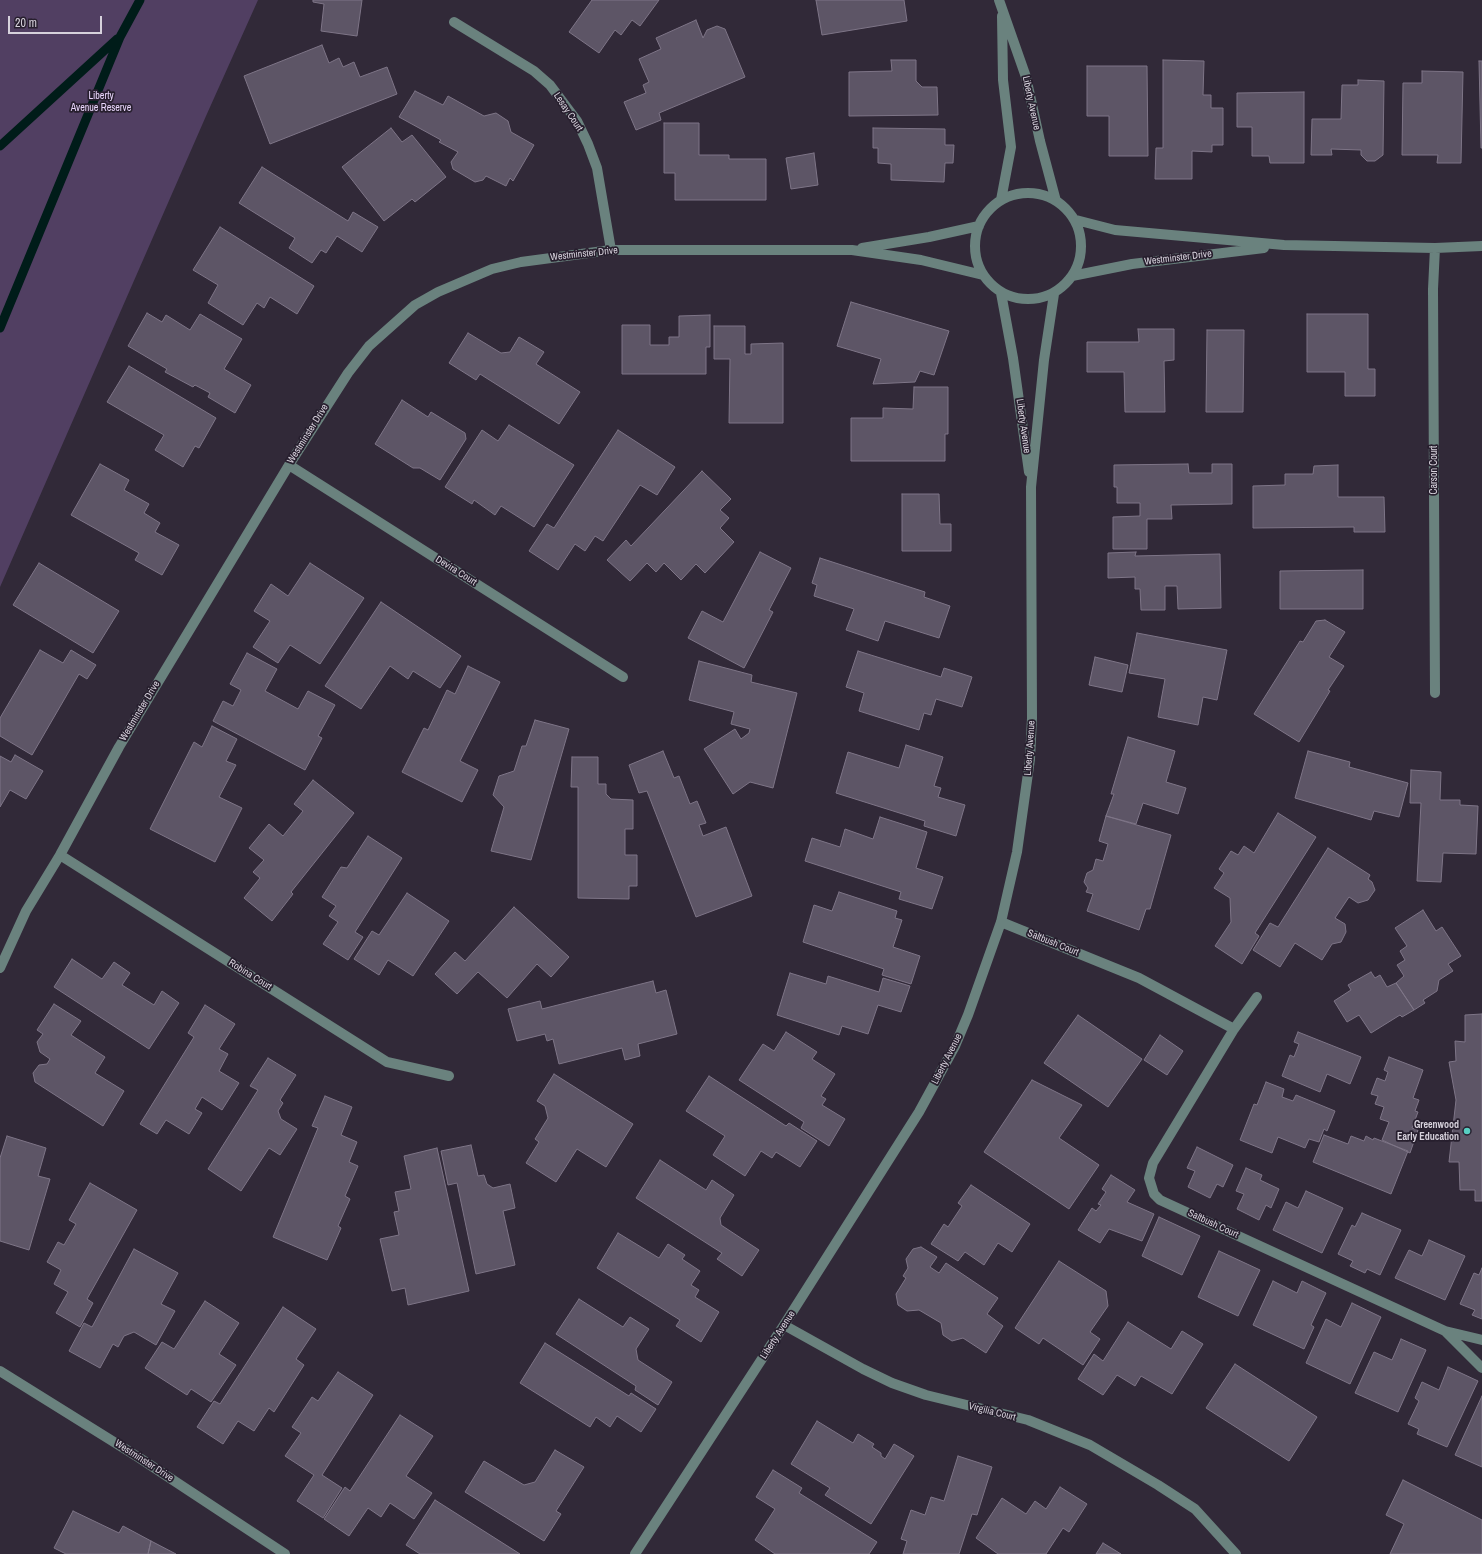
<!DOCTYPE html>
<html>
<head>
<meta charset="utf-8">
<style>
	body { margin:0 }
	#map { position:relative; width:1482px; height:1554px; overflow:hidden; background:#312938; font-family:"Archivo Narrow",sans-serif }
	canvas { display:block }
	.scale { position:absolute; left:8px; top:16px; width:94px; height:18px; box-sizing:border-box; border:2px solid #d7d2dc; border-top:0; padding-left:5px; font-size:12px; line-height:14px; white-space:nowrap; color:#d7d2dc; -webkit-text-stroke:3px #271f2e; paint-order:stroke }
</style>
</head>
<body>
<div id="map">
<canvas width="1482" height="1554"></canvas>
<div class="scale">20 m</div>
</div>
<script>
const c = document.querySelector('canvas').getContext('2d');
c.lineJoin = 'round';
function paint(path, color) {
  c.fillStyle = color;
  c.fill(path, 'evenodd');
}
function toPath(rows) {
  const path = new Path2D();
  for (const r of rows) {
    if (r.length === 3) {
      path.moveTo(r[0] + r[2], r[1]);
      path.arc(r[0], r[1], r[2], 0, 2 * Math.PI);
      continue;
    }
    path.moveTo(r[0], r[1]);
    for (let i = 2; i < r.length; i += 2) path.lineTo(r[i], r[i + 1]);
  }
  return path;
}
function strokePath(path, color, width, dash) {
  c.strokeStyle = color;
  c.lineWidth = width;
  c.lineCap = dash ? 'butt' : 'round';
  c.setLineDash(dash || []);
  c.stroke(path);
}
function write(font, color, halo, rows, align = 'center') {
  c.font = font + ' "Archivo Narrow",sans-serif';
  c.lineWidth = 3.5;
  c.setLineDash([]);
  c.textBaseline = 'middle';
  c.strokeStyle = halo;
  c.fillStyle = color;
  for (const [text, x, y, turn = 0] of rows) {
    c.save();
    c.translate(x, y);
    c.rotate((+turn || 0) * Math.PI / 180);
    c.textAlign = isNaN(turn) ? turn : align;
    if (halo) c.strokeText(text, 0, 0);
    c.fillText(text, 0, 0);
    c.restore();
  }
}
paint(toPath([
	[0,0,258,0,206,116,0,587]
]), '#513f62');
strokePath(toPath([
	[0,146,117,39],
	[0,328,120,37,140,0]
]), '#001c19', 9);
const building = toPath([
	[313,0,362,0,357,36,321,31,324,4,313,2,313,0],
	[592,0,659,0,640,26,632,20,621,35,615,30,599,53,569,32,592,0],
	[816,0,904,0,907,21,822,35,816,0],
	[696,20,703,38,707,30,717,26,725,29,745,77,659,113,661,120,636,130,624,102,646,93,643,85,649,82,639,59,661,49,656,38,696,20],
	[322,45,329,63,339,58,343,67,354,62,360,77,387,67,397,94,270,144,244,76,322,45],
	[891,60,916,60,916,81,922,87,937,87,938,115,849,116,849,72,892,71,891,60],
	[1163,60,1204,61,1203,95,1211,95,1211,108,1223,108,1223,145,1212,145,1212,152,1192,151,1192,179,1155,179,1156,148,1163,148,1163,60],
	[1479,61,1482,61,1482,148,1481,148,1479,61],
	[1087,66,1147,66,1148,156,1109,156,1109,116,1087,116,1087,66],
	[1422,71,1463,72,1461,163,1437,163,1438,155,1402,155,1403,83,1422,83,1422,71],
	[1358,80,1384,81,1383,155,1375,161,1367,161,1361,155,1361,150,1331,149,1332,155,1311,155,1312,119,1341,119,1342,85,1358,85,1358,80],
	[415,91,443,105,448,96,484,116,496,113,508,121,511,132,534,145,513,181,510,178,506,186,486,176,483,180,475,182,453,169,451,162,458,152,439,142,441,140,399,117,415,91],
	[1304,92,1304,163,1270,163,1269,156,1252,156,1252,127,1237,127,1237,93,1304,92],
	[664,123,699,123,699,155,729,155,729,159,766,159,766,200,675,200,675,173,664,173,664,123],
	[391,128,402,142,412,135,446,177,415,202,412,199,384,221,342,167,391,128],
	[873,128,945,129,945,145,954,145,953,163,945,163,944,182,891,180,891,164,878,163,878,148,873,148,873,128],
	[814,153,818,185,791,189,786,158,814,153],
	[262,167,348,221,353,212,378,227,362,252,337,236,326,253,321,250,312,263,289,248,295,238,239,203,262,167],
	[220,227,314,286,297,314,270,297,264,308,257,303,243,325,208,303,218,285,193,270,220,227],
	[851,302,949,331,934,375,920,371,915,382,873,384,881,359,837,346,851,302],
	[147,313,162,322,166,315,190,330,200,314,242,339,224,369,251,385,235,413,208,397,210,393,195,385,193,387,165,372,167,369,128,346,147,313],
	[1307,314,1368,314,1368,369,1375,369,1375,396,1345,396,1345,372,1307,372,1307,314],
	[710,315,710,347,706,347,706,374,622,374,622,325,650,325,650,345,669,345,669,337,679,337,679,316,710,315],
	[714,326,745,326,745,354,751,354,751,344,783,343,783,423,729,423,730,359,714,359,714,326],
	[1138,329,1174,329,1174,360,1164,361,1165,412,1125,412,1124,372,1087,372,1087,342,1139,342,1138,329],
	[1207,330,1244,330,1243,412,1206,412,1207,330],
	[468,333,501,353,510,352,519,337,544,352,536,364,580,392,559,424,480,374,476,380,449,363,468,333],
	[129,366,216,418,199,448,195,446,183,467,155,450,164,435,107,402,129,366],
	[914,387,948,387,948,434,945,434,945,461,851,461,851,418,883,418,883,408,913,409,914,387],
	[402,400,428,417,431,412,465,433,466,439,440,480,420,468,413,468,375,444,402,400],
	[509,425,574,465,534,527,501,506,495,515,474,500,472,504,445,487,482,430,498,441,509,425],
	[618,430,675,467,657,495,640,485,603,541,595,536,585,551,575,544,558,570,529,551,547,524,554,528,618,430],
	[100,464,129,480,124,490,149,504,144,513,160,523,155,532,179,545,162,575,135,560,139,553,71,515,100,464],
	[1188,464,1189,473,1212,473,1212,464,1232,464,1232,504,1171,505,1172,519,1147,519,1147,549,1113,549,1113,517,1140,516,1140,503,1117,503,1117,487,1114,487,1114,465,1188,464],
	[1338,465,1338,497,1384,497,1385,532,1354,532,1354,527,1253,528,1253,486,1285,485,1285,474,1313,474,1314,466,1338,465],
	[702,471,731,499,720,510,729,518,720,528,734,542,705,573,696,564,681,580,664,563,656,572,647,563,630,581,607,560,626,540,631,546,702,471],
	[902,494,939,494,940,524,951,524,951,551,902,551,902,494],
	[760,552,791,568,769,610,773,612,744,668,688,638,702,611,723,622,760,552],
	[1136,552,1135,556,1220,554,1221,608,1178,609,1177,586,1165,586,1165,610,1141,610,1140,589,1135,589,1135,577,1108,578,1108,553,1136,552],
	[820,558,925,592,924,597,950,606,939,638,885,621,878,641,846,630,854,609,814,596,817,585,812,583,820,558],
	[39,563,119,611,93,653,13,605,39,563],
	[310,563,364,598,320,664,290,645,278,663,253,647,270,621,254,611,271,584,288,596,310,563],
	[1363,570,1363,609,1280,609,1280,571,1363,570],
	[381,602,461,656,440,688,413,671,408,679,390,666,361,709,325,686,381,602],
	[1325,620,1345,632,1329,657,1344,666,1328,690,1330,691,1299,742,1254,714,1300,641,1303,642,1316,621,1325,620],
	[1137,633,1227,650,1217,700,1203,697,1198,725,1158,717,1165,679,1129,673,1137,633],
	[40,650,63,663,71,650,96,665,87,679,79,674,32,755,0,736,0,718,40,650],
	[858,651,941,677,944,668,972,677,962,707,936,699,931,715,924,713,919,730,859,711,864,693,846,687,858,651],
	[247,653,277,669,265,691,298,709,308,691,335,705,318,736,322,738,305,770,213,721,223,701,233,706,241,690,230,684,247,653],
	[1095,657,1128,665,1122,692,1089,685,1095,657],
	[699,661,752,675,751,682,797,693,773,788,750,782,733,794,704,749,735,729,741,739,749,733,750,729,731,724,734,712,689,700,699,661],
	[468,666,500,682,460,761,478,770,462,802,402,772,424,728,428,730,447,690,455,694,468,666],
	[535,720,569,729,531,860,491,851,504,807,493,795,499,776,514,771,522,746,526,746,535,720],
	[212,726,237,739,226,761,236,765,219,797,242,808,215,862,150,829,194,742,202,747,212,726],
	[1128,737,1175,751,1166,782,1186,788,1178,814,1143,803,1136,824,1106,816,1114,794,1111,794,1128,737],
	[906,745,943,757,934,786,941,788,938,797,965,805,956,836,924,826,925,821,836,793,848,752,899,768,906,745],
	[663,751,674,778,679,776,690,804,697,801,706,823,699,825,703,836,726,827,752,896,696,917,647,791,639,793,629,765,663,751],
	[1308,751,1350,762,1349,767,1408,783,1399,817,1374,811,1371,820,1295,798,1308,751],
	[15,755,43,771,26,799,10,790,0,807,0,756,11,762,15,755],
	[572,757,598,757,598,784,606,784,606,794,611,799,633,800,633,829,625,829,625,855,637,855,637,886,629,886,629,899,578,898,578,787,571,787,572,757],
	[1411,770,1441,772,1440,800,1460,800,1460,805,1478,806,1476,854,1443,853,1441,882,1417,881,1421,803,1410,803,1411,770],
	[313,780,354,813,291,892,293,894,272,921,244,898,260,878,253,872,264,860,249,848,269,824,283,836,303,811,294,804,313,780],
	[1278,813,1316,837,1255,933,1259,936,1242,964,1215,946,1231,922,1230,898,1214,888,1224,873,1219,869,1231,851,1238,855,1244,846,1254,853,1278,813],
	[1106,816,1171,835,1150,909,1146,909,1139,930,1087,911,1093,894,1086,892,1088,888,1084,882,1087,873,1093,870,1096,859,1103,861,1108,844,1099,841,1106,816],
	[880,817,927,832,916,868,943,877,932,909,899,899,901,892,805,861,812,838,840,847,845,829,873,839,880,817],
	[368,836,402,858,355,932,363,937,348,960,323,944,338,922,329,916,336,906,322,897,341,867,347,868,368,836],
	[1328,848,1370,875,1368,879,1372,882,1375,890,1368,900,1358,903,1349,897,1335,918,1345,924,1346,932,1341,942,1332,944,1322,960,1295,943,1280,967,1253,950,1270,923,1278,927,1328,848],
	[839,892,897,911,895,918,902,920,893,947,920,956,911,984,882,975,884,969,803,942,814,905,832,911,839,892],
	[407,893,449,921,413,976,388,960,379,975,354,959,372,931,379,935,407,893],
	[514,907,569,957,551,977,537,964,507,998,478,972,457,994,435,974,455,952,465,961,514,907],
	[1423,910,1436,931,1442,927,1461,956,1448,964,1453,971,1439,980,1437,991,1423,1000,1425,1003,1414,1010,1396,983,1404,976,1397,965,1405,960,1400,951,1407,946,1395,928,1423,910],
	[72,959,102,979,114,962,130,973,122,985,154,1005,162,991,179,1003,149,1049,54,987,72,959],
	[1371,972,1375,978,1380,975,1387,987,1396,983,1414,1010,1402,1017,1400,1015,1371,1033,1359,1015,1347,1022,1334,1001,1351,990,1348,985,1371,972],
	[790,973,826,984,828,976,879,992,883,978,910,986,901,1012,878,1005,868,1034,842,1026,839,1035,777,1015,790,973],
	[653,981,656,993,666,990,677,1034,638,1044,640,1056,625,1060,622,1048,559,1064,553,1039,547,1041,545,1034,517,1041,508,1009,540,1001,542,1009,653,981],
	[54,1004,81,1021,71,1035,105,1057,95,1073,124,1091,103,1126,35,1082,33,1073,39,1065,47,1064,50,1059,40,1052,37,1042,43,1034,37,1030,54,1004],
	[205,1005,235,1024,219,1049,228,1054,219,1071,239,1083,222,1110,202,1097,195,1109,202,1113,189,1134,166,1120,157,1134,140,1124,194,1037,188,1033,205,1005],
	[1482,1014,1482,1201,1475,1201,1475,1190,1460,1190,1459,1162,1449,1162,1456,1100,1449,1062,1456,1061,1455,1041,1465,1042,1465,1015,1482,1014],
	[1078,1015,1142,1059,1108,1107,1044,1063,1078,1015],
	[786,1032,817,1052,812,1059,835,1074,821,1096,826,1099,822,1105,845,1119,829,1146,801,1128,804,1122,739,1080,763,1044,774,1051,786,1032],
	[1298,1032,1361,1057,1350,1084,1327,1074,1320,1092,1282,1076,1290,1055,1294,1057,1299,1044,1294,1042,1298,1032],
	[1160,1035,1183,1051,1167,1075,1144,1060,1160,1035],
	[1389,1057,1423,1070,1413,1098,1419,1100,1415,1111,1418,1112,1412,1128,1418,1130,1410,1153,1382,1140,1389,1122,1380,1119,1384,1107,1375,1104,1378,1096,1371,1094,1377,1078,1385,1081,1388,1072,1384,1070,1389,1057],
	[268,1058,296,1075,280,1100,283,1103,278,1111,281,1119,297,1129,280,1155,269,1148,241,1191,208,1169,258,1090,250,1086,268,1058],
	[554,1074,633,1124,606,1167,577,1149,556,1182,526,1163,539,1142,535,1139,548,1118,545,1106,537,1101,554,1074],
	[709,1076,786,1126,789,1123,817,1141,800,1167,776,1152,772,1158,761,1151,745,1176,713,1155,725,1136,686,1111,709,1076],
	[1032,1080,1082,1105,1059,1138,1099,1165,1069,1209,984,1152,1032,1080],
	[1266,1082,1284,1089,1282,1097,1293,1101,1296,1095,1335,1111,1327,1131,1324,1129,1319,1142,1309,1139,1305,1148,1278,1137,1272,1153,1240,1140,1254,1104,1257,1105,1266,1082],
	[325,1096,352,1107,341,1135,357,1142,349,1162,358,1166,345,1196,350,1199,338,1226,341,1228,327,1260,273,1237,318,1128,312,1126,325,1096],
	[1324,1135,1348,1144,1351,1136,1364,1141,1366,1136,1373,1140,1374,1138,1408,1151,1391,1194,1313,1162,1324,1135],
	[7,1136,46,1148,38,1176,50,1179,29,1250,0,1241,0,1158,7,1136],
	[471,1145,478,1176,484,1175,487,1184,493,1188,510,1184,515,1208,503,1211,515,1265,476,1274,457,1183,448,1185,441,1151,471,1145],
	[1197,1147,1233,1165,1223,1187,1217,1184,1210,1198,1188,1187,1195,1171,1187,1168,1197,1147],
	[437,1148,469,1291,408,1305,405,1288,392,1291,380,1239,399,1235,394,1212,399,1211,395,1192,411,1189,404,1156,437,1148],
	[660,1160,706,1190,712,1180,734,1195,720,1218,721,1225,759,1250,742,1276,717,1259,722,1253,636,1198,660,1160],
	[1246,1168,1262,1175,1260,1180,1279,1189,1271,1208,1266,1205,1259,1220,1237,1209,1244,1194,1236,1191,1246,1168],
	[1111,1175,1135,1190,1127,1202,1154,1214,1142,1241,1109,1229,1100,1243,1078,1230,1092,1208,1096,1211,1101,1205,1098,1204,1106,1192,1102,1189,1111,1175],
	[90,1183,137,1210,87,1299,93,1303,80,1327,56,1313,68,1292,54,1284,61,1270,47,1262,58,1242,64,1245,76,1224,69,1220,90,1183],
	[971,1185,1030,1224,1012,1252,998,1243,984,1265,965,1252,958,1261,931,1244,944,1224,948,1227,962,1206,958,1203,971,1185],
	[1306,1191,1343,1208,1322,1253,1273,1230,1286,1202,1298,1208,1306,1191],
	[1362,1213,1401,1230,1380,1275,1367,1269,1365,1273,1350,1266,1353,1261,1338,1254,1352,1225,1355,1227,1362,1213],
	[1159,1217,1200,1236,1182,1275,1142,1256,1159,1217],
	[618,1233,659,1258,668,1244,685,1255,682,1259,700,1271,691,1285,699,1290,695,1297,719,1312,701,1342,676,1326,680,1320,597,1268,618,1233],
	[1429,1240,1465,1256,1445,1300,1395,1278,1409,1250,1422,1256,1429,1240],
	[921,1247,937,1257,930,1267,939,1273,946,1263,998,1298,987,1314,1003,1326,986,1353,963,1338,952,1341,943,1335,941,1323,919,1310,907,1311,898,1305,896,1294,906,1278,903,1276,908,1268,906,1259,913,1249,921,1247],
	[134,1249,178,1273,161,1304,175,1311,156,1345,134,1332,124,1336,118,1347,113,1344,100,1368,69,1351,84,1323,92,1327,134,1249],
	[1219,1251,1260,1270,1238,1316,1198,1297,1219,1251],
	[1059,1261,1106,1291,1108,1306,1090,1332,1100,1339,1083,1365,1043,1338,1039,1344,1015,1328,1059,1261],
	[1482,1268,1482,1319,1472,1315,1475,1310,1460,1304,1474,1273,1479,1275,1482,1268],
	[1273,1281,1297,1293,1302,1281,1326,1293,1311,1325,1314,1327,1304,1349,1253,1325,1273,1281],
	[579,1299,623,1327,630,1317,649,1329,636,1349,638,1360,672,1382,658,1405,635,1390,636,1386,556,1334,579,1299],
	[205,1301,239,1323,219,1354,236,1365,211,1402,191,1389,187,1395,145,1368,162,1342,174,1349,205,1301],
	[1352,1303,1381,1317,1350,1384,1306,1363,1326,1319,1341,1327,1352,1303],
	[283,1307,316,1329,296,1359,304,1365,274,1412,269,1408,254,1431,238,1421,223,1444,197,1427,214,1401,220,1404,283,1307],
	[1128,1322,1171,1349,1182,1331,1203,1344,1172,1394,1141,1376,1135,1386,1117,1375,1103,1395,1078,1379,1094,1354,1103,1361,1128,1322],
	[1401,1339,1426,1350,1398,1412,1355,1393,1374,1352,1392,1360,1401,1339],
	[545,1343,629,1396,631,1393,656,1409,641,1432,617,1416,610,1427,596,1417,590,1427,520,1383,545,1343],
	[1235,1364,1317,1417,1289,1461,1206,1408,1235,1364],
	[1448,1367,1478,1381,1447,1447,1417,1434,1419,1429,1408,1424,1419,1401,1415,1398,1422,1382,1439,1390,1448,1367],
	[338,1372,373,1395,322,1475,342,1488,323,1518,297,1501,314,1475,285,1456,301,1433,292,1427,312,1397,318,1401,338,1372],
	[1482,1396,1482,1467,1455,1455,1482,1396],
	[400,1415,433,1436,406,1476,432,1493,414,1519,390,1503,381,1517,368,1508,349,1536,324,1519,345,1487,350,1491,400,1415],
	[817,1421,853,1443,858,1434,874,1444,872,1447,881,1453,881,1456,885,1459,894,1444,914,1456,871,1524,825,1495,830,1488,791,1464,817,1421],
	[555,1450,584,1467,556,1511,561,1514,544,1541,465,1492,484,1461,524,1485,535,1482,555,1450],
	[958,1456,992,1467,977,1515,972,1514,959,1554,903,1554,907,1541,901,1539,911,1510,925,1515,931,1497,944,1501,958,1456],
	[773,1470,802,1488,799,1493,877,1542,869,1554,775,1554,755,1540,775,1509,756,1497,773,1470],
	[1403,1480,1482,1520,1482,1554,1390,1554,1404,1524,1386,1515,1403,1480],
	[1060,1487,1087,1504,1069,1532,1063,1528,1046,1554,998,1554,976,1538,1002,1498,1026,1514,1035,1501,1046,1509,1060,1487],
	[435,1500,520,1554,420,1554,406,1545,435,1500],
	[73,1511,119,1533,123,1526,151,1541,148,1554,66,1554,54,1548,73,1511],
	[151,1541,176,1554,148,1554,151,1541],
	[1103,1543,1121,1554,1096,1554,1103,1543]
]);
paint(building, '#5d5566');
strokePath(building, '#7e7587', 1);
strokePath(toPath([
	[999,0,1026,77,1040,141,1056,201],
	[454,22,534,71,550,85,577,121,588,144,597,168,611,250],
	[1028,246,53],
	[1001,200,1011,147,1003,80,1002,16],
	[1076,220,1115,230,1284,245,1435,248,1482,246],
	[862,248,929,237,979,226],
	[1072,276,1132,264,1264,248],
	[1001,293,1013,358,1029,472],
	[289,465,623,677],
	[1435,693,1433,289,1435,248],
	[60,855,387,1062,449,1076],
	[1001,922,1139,978,1234,1029],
	[0,968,26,911,60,855,119,747,289,465,348,373,369,346,415,305,438,292,492,269,521,262,611,250,852,250,921,260,983,275],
	[1257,997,1234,1029,1153,1163,1149,1178,1154,1194,1160,1200,1445,1331,1482,1340],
	[784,1325,863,1369,892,1383,926,1395,1028,1420,1090,1445,1158,1485,1195,1509,1236,1554],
	[1446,1332,1482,1368],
	[0,1371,138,1457,285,1554],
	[635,1554,784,1325,919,1112,955,1046,968,1015,1001,922,1017,852,1030,759,1032,718,1031,487,1044,360,1054,294]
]), '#6a827e', 10);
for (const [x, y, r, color] of [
	[1467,1131,4,"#57cec1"]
]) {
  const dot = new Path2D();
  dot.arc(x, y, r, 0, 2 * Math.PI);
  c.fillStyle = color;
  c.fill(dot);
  strokePath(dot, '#271f2e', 1.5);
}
write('10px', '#ead7fd', '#271f2e', [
	["Liberty",101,96],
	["Avenue Reserve",101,108]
]);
write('10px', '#d7d2dc', '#271f2e', [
	["Liberty Avenue",1031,103,78],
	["Lesay Court",568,112,56],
	["Westminster Drive",584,254,-6],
	["Westminster Drive",1178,258,-7],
	["Liberty Avenue",1023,426,82],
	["Westminster Drive",308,434,-58],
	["Carson Court",1434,470,-90],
	["Devira Court",456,571,32],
	["Westminster Drive",140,711,-59],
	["Liberty Avenue",1030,748,-86],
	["Saltbush Court",1053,943,22],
	["Robina Court",250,975,32],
	["Liberty Avenue",947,1059,-63],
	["Saltbush Court",1213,1224,25],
	["Liberty Avenue",778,1335,-57],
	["Virgilia Court",992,1412,14],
	["Westminster Drive",144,1461,33]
]);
write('bold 10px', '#d7d2dc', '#271f2e', [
	["Greenwood",1459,1125],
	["Early Education",1459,1137]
], 'right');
</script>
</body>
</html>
